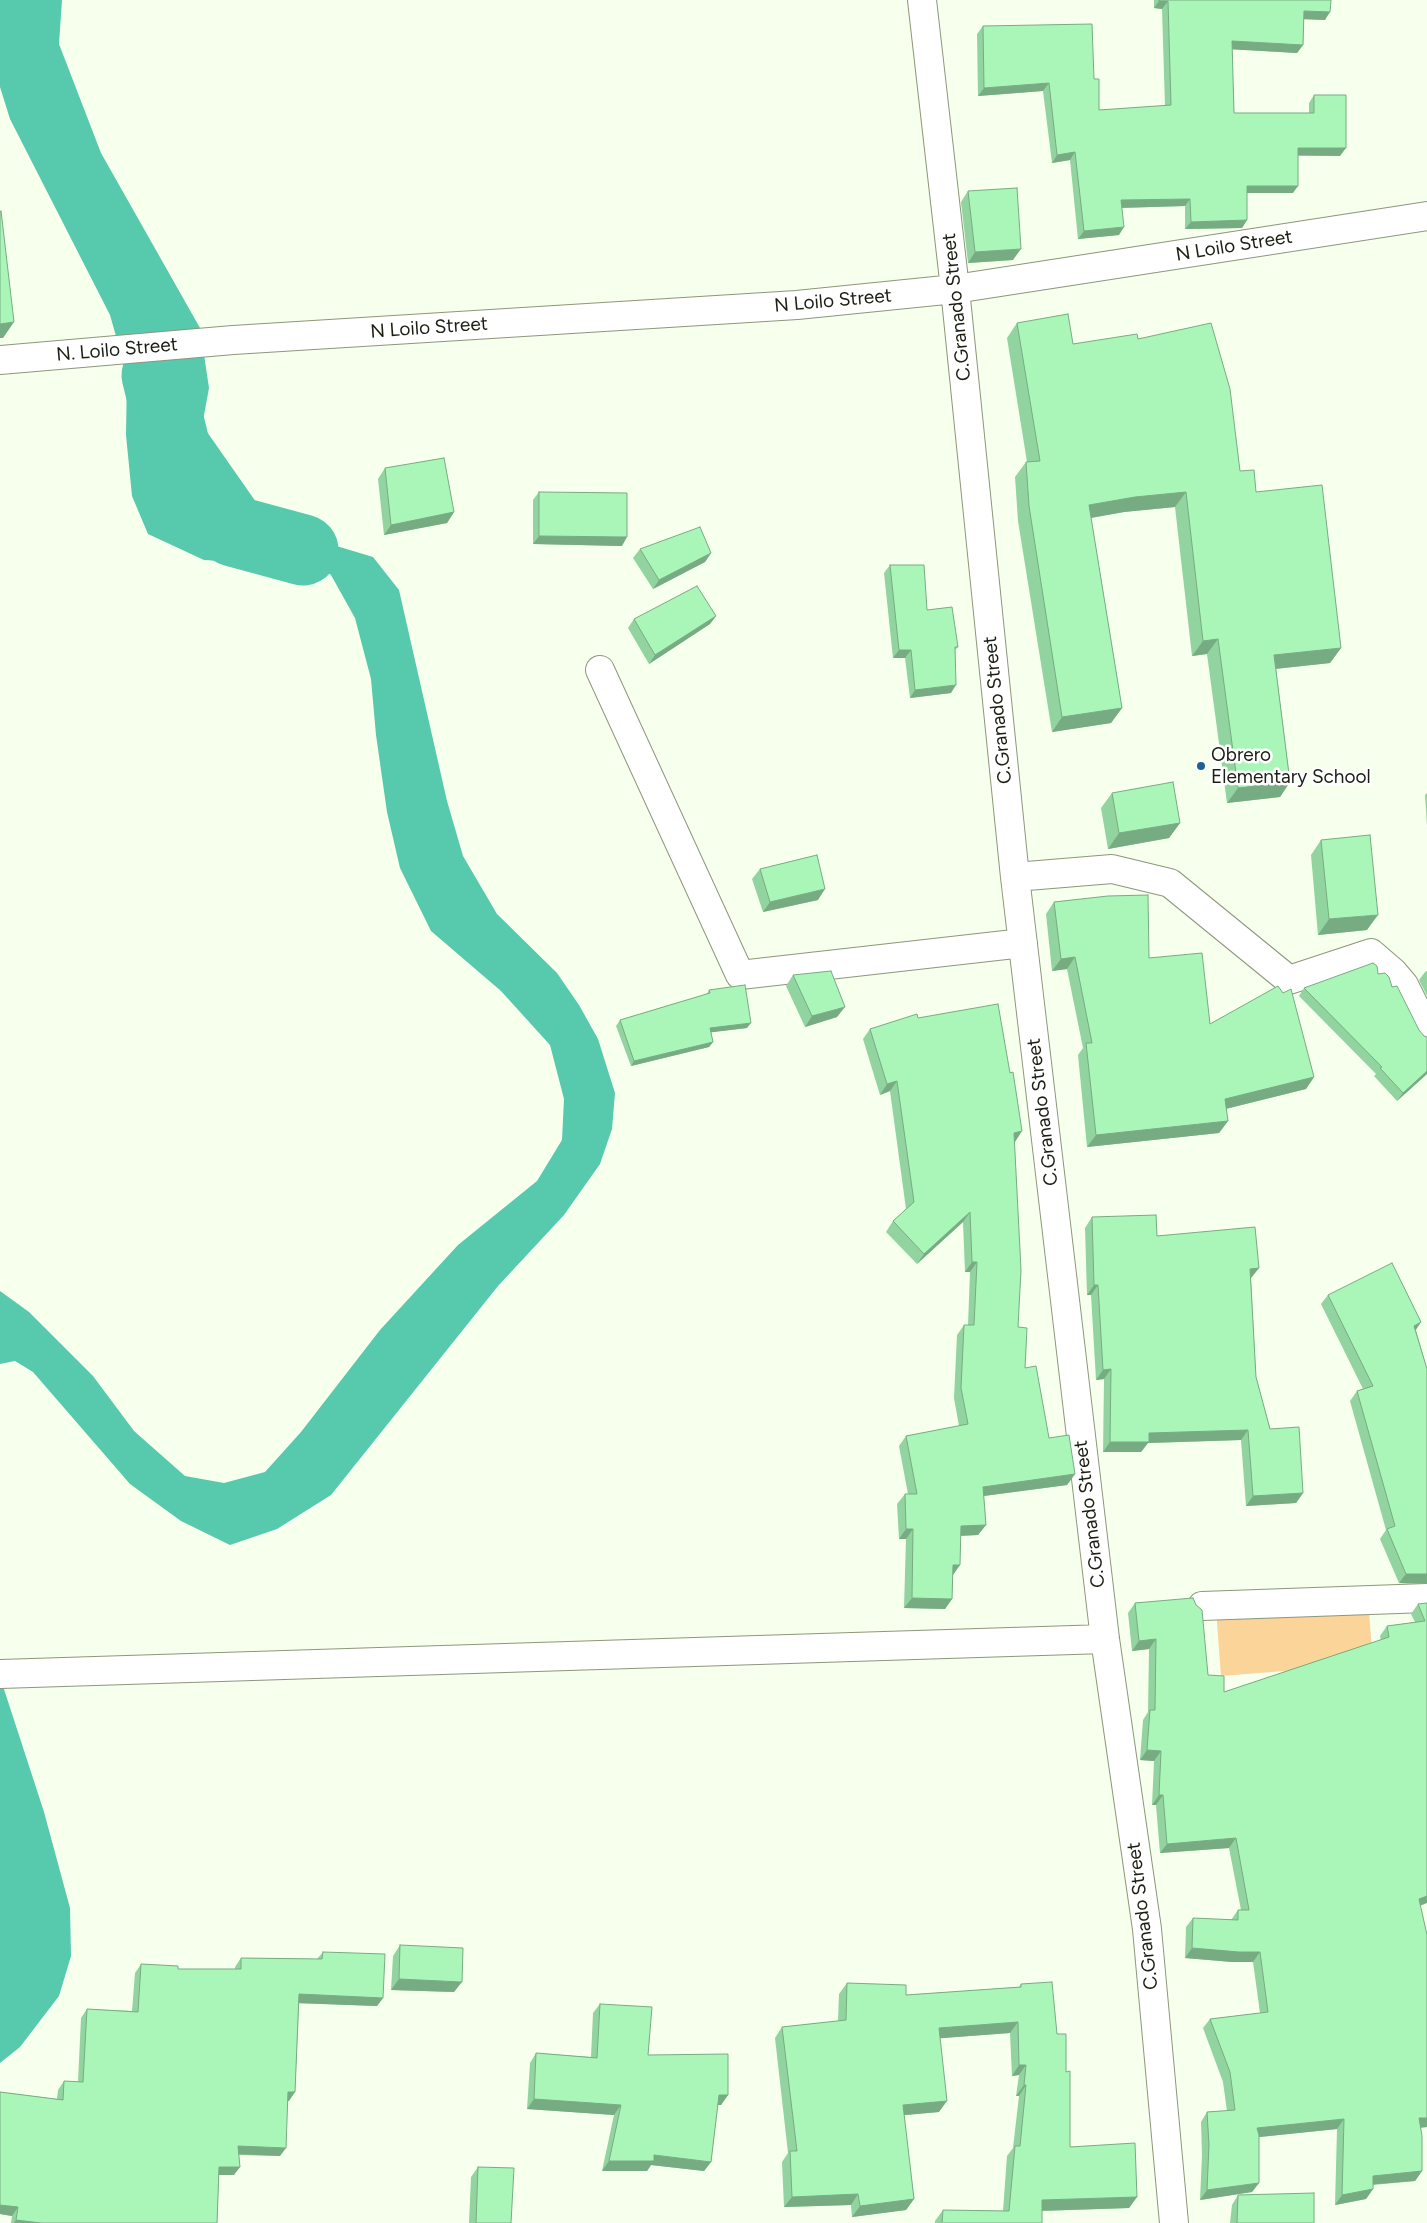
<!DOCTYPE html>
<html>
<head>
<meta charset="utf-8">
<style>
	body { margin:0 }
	canvas { display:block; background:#f7ffed }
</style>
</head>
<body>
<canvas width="1427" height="2223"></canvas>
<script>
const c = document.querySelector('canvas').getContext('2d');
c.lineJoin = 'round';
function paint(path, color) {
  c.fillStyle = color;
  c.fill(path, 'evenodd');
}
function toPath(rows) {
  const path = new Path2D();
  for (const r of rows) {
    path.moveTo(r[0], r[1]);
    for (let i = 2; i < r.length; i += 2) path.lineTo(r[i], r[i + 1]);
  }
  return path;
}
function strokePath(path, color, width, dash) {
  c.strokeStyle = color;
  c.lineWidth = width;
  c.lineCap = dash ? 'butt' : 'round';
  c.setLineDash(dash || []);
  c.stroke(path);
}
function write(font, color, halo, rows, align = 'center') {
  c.font = font + ' Figtree,sans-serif';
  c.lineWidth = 5;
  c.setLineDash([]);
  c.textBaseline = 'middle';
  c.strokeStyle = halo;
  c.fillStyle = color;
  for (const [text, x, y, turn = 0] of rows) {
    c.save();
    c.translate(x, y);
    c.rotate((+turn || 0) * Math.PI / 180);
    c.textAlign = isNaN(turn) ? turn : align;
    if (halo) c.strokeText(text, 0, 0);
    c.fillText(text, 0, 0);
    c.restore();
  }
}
paint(toPath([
	[1368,1598,1373,1664,1221,1676,1216,1609]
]), '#fbd499');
paint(toPath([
	[0,0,62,0,59,44,101,153,200,328,209,388,200,437,185,476,190,502,373,557,399,590,447,801,463,856,497,914,557,973,579,1005,598,1039,615,1093,612,1129,600,1164,564,1215,498,1286,331,1495,277,1529,230,1545,181,1521,130,1484,33,1372,15,1361,0,1364,0,1291,29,1312,93,1376,134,1431,185,1476,224,1483,265,1472,301,1432,380,1330,458,1245,537,1181,562,1140,564,1099,550,1045,501,991,431,931,400,868,387,812,376,735,371,679,355,618,331,575,309,561,271,564,204,560,148,534,132,496,126,435,127,375,110,315,10,119,0,87],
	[0,1677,44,1812,70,1908,71,1956,59,1996,20,2047,0,2063]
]), '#57c9ad');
strokePath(toPath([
	[157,375,175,448,233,531,303,550]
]), '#57c9ad', 71);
const minor = toPath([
	[922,0,955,289,1015,877,1105,1639,1147,1929,1174,2223],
	[0,360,233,340,797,305,955,289,1427,216],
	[600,670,740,975,1023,943],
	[1015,877,1112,869,1170,883,1289,980,1371,953,1393,972,1404,985,1427,1031],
	[1202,1606,1427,1598],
	[0,1674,1105,1639]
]);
strokePath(minor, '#8c977c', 30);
strokePath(minor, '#fff', 28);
paint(toPath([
	[1154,0,1331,0,1325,20,1304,19,1303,45,1297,53,1232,49,1234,113,1309,113,1309,103,1314,95,1340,156,1298,156,1293,193,1247,193,1247,220,1242,228,1185,229,1185,206,1122,208,1119,235,1078,239,1070,160,1052,163,1043,91,978,96,977,34,983,26,1094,79,1099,110,1165,106,1162,9,1154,8],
	[968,191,1013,260,968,263,961,202],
	[1017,323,1073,344,1138,339,1256,492,1341,648,1330,663,1276,669,1290,782,1280,797,1227,803,1207,654,1192,656,1175,507,1124,512,1091,518,1122,708,1111,723,1052,732,1018,521,1015,477,1026,462,1027,462,1007,338],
	[385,468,454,512,447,523,384,535,378,479],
	[539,492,622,546,533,544,533,500],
	[640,549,711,553,705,562,653,589,633,558],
	[890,565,958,647,955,650,951,693,910,698,905,658,893,658,884,573],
	[716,616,710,624,649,664,628,628,634,619],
	[1112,793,1180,823,1169,838,1108,849,1101,808],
	[1427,793,1427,826,1425,795],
	[1321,840,1367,930,1318,935,1311,855],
	[760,869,818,900,763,912,752,879],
	[1054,902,1149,958,1210,1024,1314,1077,1306,1089,1226,1109,1228,1121,1219,1133,1087,1147,1078,1055,1083,1048,1067,969,1052,971,1046,914],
	[1427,971,1427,996,1419,980,1425,972],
	[1378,974,1392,987,1419,1030,1427,1074,1397,1101,1374,1076,1376,1074,1299,996,1304,988],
	[793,975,837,1017,805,1027,786,986],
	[709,990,747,1028,711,1032,713,1042,709,1047,631,1066,616,1026,620,1020,707,994],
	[918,1018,1015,1142,1014,1142,1018,1327,1025,1368,1049,1438,1075,1474,1067,1485,984,1496,986,1525,978,1535,961,1536,953,1575,952,1599,945,1609,904,1608,906,1539,899,1539,897,1504,905,1494,908,1494,899,1446,906,1436,959,1426,954,1398,957,1335,964,1325,968,1325,970,1272,965,1272,963,1222,917,1264,886,1232,893,1221,906,1209,890,1091,880,1095,863,1039,870,1029],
	[1092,1217,1157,1236,1259,1268,1251,1278,1256,1377,1270,1429,1303,1493,1296,1503,1246,1506,1241,1440,1148,1443,1141,1452,1103,1452,1104,1379,1096,1380,1091,1295,1087,1295,1085,1228],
	[1328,1295,1421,1322,1416,1330,1427,1369,1427,1584,1399,1583,1380,1539,1386,1530,1350,1401,1357,1391,1363,1389,1321,1304],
	[1135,1603,1208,1675,1224,1692,1381,1640,1380,1636,1387,1626,1415,1622,1411,1614,1418,1604,1427,1603,1420,1905,1427,1935,1427,2127,1421,2128,1422,2171,1415,2181,1373,2185,1373,2189,1366,2199,1335,2205,1337,2129,1259,2137,1259,2183,1252,2192,1200,2200,1202,2155,1201,2122,1207,2112,1227,2111,1223,2082,1203,2028,1210,2019,1260,2013,1253,1962,1232,1962,1185,1958,1186,1927,1193,1918,1231,1920,1238,1910,1241,1910,1229,1848,1160,1853,1156,1805,1152,1805,1154,1761,1140,1760,1143,1720,1148,1712,1149,1649,1132,1651,1128,1613],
	[400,1945,454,1992,391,1990,393,1956],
	[323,1952,383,1998,377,2006,299,2003,295,2092,288,2101,280,2156,239,2155,234,2175,219,2175,217,2223,11,2223,12,2216,0,2214,0,2092,57,2099,58,2090,64,2081,78,2082,81,2018,87,2009,132,2011,135,1973,141,1964,178,1969,235,1969,235,1967,241,1958,317,1959],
	[847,1983,906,1995,1019,1987,1021,1984,1057,2034,1066,2072,1070,2147,1137,2197,1129,2208,1042,2211,1042,2223,935,2223,935,2221,943,2210,1003,2211,1007,2156,1013,2148,1019,2096,1016,2096,1019,2075,1012,2076,1010,2033,940,2038,939,2112,904,2115,914,2199,906,2210,852,2217,851,2205,784,2207,782,2162,788,2153,775,2038,782,2027,838,2021,839,1994],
	[600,2004,648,2055,728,2095,721,2105,718,2105,711,2162,704,2171,651,2165,647,2171,602,2171,614,2115,527,2109,530,2063,536,2053,591,2057,593,2013],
	[478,2167,511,2223,469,2223,471,2177],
	[1238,2195,1314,2223,1230,2223,1232,2205]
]), '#92d49f');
paint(toPath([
	[1159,1,1168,1,1162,9,1154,8],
	[1304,11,1330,12,1325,20,1299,19],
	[1232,41,1303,45,1297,53,1226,49],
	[1049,83,1043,91,978,96,984,88],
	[1298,148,1346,148,1340,156,1293,155],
	[1075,152,1070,160,1052,163,1057,155],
	[1247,186,1298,186,1293,193,1241,193],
	[1190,199,1185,206,1116,208,1121,200],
	[1247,220,1242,228,1185,229,1191,222],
	[1124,227,1119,235,1078,239,1084,231],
	[1021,249,1013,260,968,263,975,252],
	[14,322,3,338,0,338,0,324],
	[1186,492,1175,507,1124,512,1079,520,1089,505,1135,497],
	[454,512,447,523,384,535,391,525],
	[539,536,627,537,622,546,533,544],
	[711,553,705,562,653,589,659,580],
	[716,616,710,624,649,664,655,655],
	[1218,639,1207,654,1192,656,1203,641],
	[1341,648,1330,663,1264,670,1274,655],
	[899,650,911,650,905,658,893,658],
	[956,685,951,693,910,698,915,690],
	[1122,708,1111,723,1052,732,1062,717],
	[1290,782,1280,797,1227,803,1238,788],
	[1180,823,1169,838,1108,849,1119,833],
	[825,889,818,900,763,912,770,902],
	[1378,915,1367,930,1318,935,1329,919],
	[1075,957,1067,969,1052,971,1061,959],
	[845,1007,837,1017,805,1027,812,1016],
	[751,1023,747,1028,706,1033,710,1028],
	[713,1042,709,1047,631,1066,634,1061],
	[1427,1071,1427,1074,1397,1101,1403,1093],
	[1314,1077,1306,1089,1217,1111,1225,1099],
	[897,1081,890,1091,880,1095,887,1084],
	[1228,1121,1219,1133,1087,1147,1096,1135],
	[1022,1131,1015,1142,1006,1143,1014,1133],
	[970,1212,963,1222,917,1264,924,1254],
	[972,1262,977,1262,970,1272,965,1272],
	[1259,1268,1251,1278,1243,1279,1250,1269],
	[1094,1285,1098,1285,1091,1295,1087,1295],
	[1421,1322,1414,1332,1414,1326],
	[1111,1369,1104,1379,1096,1380,1103,1370],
	[1248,1430,1241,1440,1148,1443,1141,1452,1103,1452,1110,1442,1149,1433],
	[1075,1474,1067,1485,976,1497,983,1487],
	[1303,1493,1296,1503,1246,1506,1253,1496],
	[986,1525,978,1535,954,1536,961,1526],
	[906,1529,913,1529,906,1539,899,1539],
	[953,1565,960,1565,953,1575],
	[1406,1574,1427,1574,1427,1584,1399,1583],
	[912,1598,952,1599,945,1609,904,1608],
	[1156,1639,1149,1649,1132,1651,1139,1641],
	[1147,1750,1161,1751,1154,1761,1140,1760],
	[1159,1795,1163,1795,1156,1805,1152,1805],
	[1236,1838,1229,1848,1160,1853,1167,1844],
	[1427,1896,1427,1903,1412,1909,1419,1899],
	[1192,1948,1260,1952,1253,1962,1232,1962,1185,1958],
	[399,1979,462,1982,454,1992,391,1990],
	[299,1994,383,1998,377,2006,293,2003],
	[1018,2022,1010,2033,931,2039,939,2028],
	[1019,2065,1026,2065,1019,2075,1012,2076],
	[1024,2085,1026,2085,1019,2096,1016,2096],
	[288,2092,295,2092,289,2101,282,2101],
	[719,2095,728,2095,721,2105,712,2105],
	[534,2099,621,2105,614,2115,527,2109],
	[947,2101,939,2112,895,2116,903,2105],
	[1419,2118,1427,2118,1427,2127,1413,2128],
	[1344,2119,1337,2129,1250,2138,1257,2128],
	[238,2146,286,2148,280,2156,232,2154],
	[654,2155,711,2162,704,2171,651,2165,647,2171,602,2171,609,2161],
	[219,2167,240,2167,234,2175,213,2175],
	[1422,2171,1415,2181,1366,2185,1373,2176],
	[1259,2183,1252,2192,1200,2200,1207,2190],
	[1373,2189,1366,2199,1335,2205,1342,2195],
	[858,2194,851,2205,784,2207,792,2197],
	[1137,2197,1129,2208,1035,2211,1042,2200],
	[914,2199,906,2210,852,2217,860,2206],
	[0,2205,18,2207,12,2216,0,2214],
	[16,2220,41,2223,14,2223]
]), '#77ac82');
const building = toPath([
	[1159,0,1331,0,1330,12,1304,11,1303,45,1232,41,1234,113,1314,113,1314,95,1346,95,1346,148,1298,148,1298,186,1247,186,1247,220,1191,222,1190,199,1121,200,1124,227,1084,231,1075,152,1057,155,1049,83,984,88,983,26,1092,24,1094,79,1099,79,1099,110,1171,105,1168,1,1159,1,1159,0],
	[1017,188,1021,249,975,252,968,191,1017,188],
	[1,211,14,322,0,324,0,212,1,211],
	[1068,314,1073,344,1137,334,1138,339,1211,323,1230,389,1240,471,1254,470,1256,492,1322,485,1341,648,1274,655,1290,782,1238,788,1218,639,1203,641,1186,492,1135,497,1089,505,1122,708,1062,717,1029,506,1026,462,1040,461,1017,323,1068,314],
	[444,458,454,512,391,525,385,468,444,458],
	[539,492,627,493,627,537,539,536,539,492],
	[700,527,711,553,659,580,640,549,700,527],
	[890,565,924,565,927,610,952,607,958,647,955,647,956,685,915,690,911,650,899,650,890,565],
	[697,586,716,616,655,655,634,619,697,586],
	[1173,782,1180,823,1119,833,1112,793,1173,782],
	[1370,835,1378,915,1329,919,1321,840,1370,835],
	[817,855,825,889,770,902,760,869,817,855],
	[1148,895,1149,958,1202,953,1210,1024,1278,986,1283,993,1291,989,1314,1077,1225,1099,1228,1121,1096,1135,1086,1043,1092,1043,1075,957,1061,959,1054,902,1108,896,1148,895],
	[1373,963,1377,966,1378,974,1385,973,1389,977,1392,987,1397,986,1419,1030,1424,1036,1427,1037,1427,1071,1403,1093,1380,1068,1382,1067,1304,988,1373,963],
	[831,971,845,1007,812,1016,793,975,831,971],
	[745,985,751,1023,710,1028,713,1042,634,1061,620,1020,710,993,709,990,745,985],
	[998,1004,1010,1073,1013,1072,1022,1131,1014,1133,1021,1270,1018,1327,1027,1328,1025,1368,1036,1366,1049,1438,1069,1435,1075,1474,983,1487,986,1525,961,1526,960,1565,953,1565,952,1599,912,1598,913,1529,906,1529,905,1494,917,1494,906,1436,968,1424,961,1388,964,1325,974,1325,977,1262,972,1262,970,1212,924,1254,893,1221,914,1202,897,1081,887,1084,870,1029,917,1014,918,1018,998,1004],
	[1156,1215,1157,1236,1255,1227,1259,1268,1250,1269,1256,1377,1270,1429,1299,1427,1303,1493,1253,1496,1248,1430,1149,1433,1149,1442,1110,1442,1111,1369,1103,1370,1098,1285,1094,1285,1092,1217,1156,1215],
	[1392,1263,1421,1322,1414,1326,1427,1369,1427,1574,1406,1574,1387,1529,1395,1526,1357,1391,1373,1386,1328,1295,1392,1263],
	[1193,1598,1196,1605,1202,1610,1208,1675,1224,1676,1224,1692,1389,1637,1387,1626,1425,1621,1418,1604,1427,1603,1427,1896,1419,1899,1427,1935,1427,2118,1419,2118,1422,2136,1422,2171,1373,2176,1373,2189,1342,2195,1344,2119,1257,2128,1259,2135,1259,2183,1207,2190,1209,2145,1207,2112,1235,2110,1230,2072,1210,2019,1268,2012,1260,1952,1239,1952,1192,1948,1193,1918,1238,1920,1238,1910,1249,1910,1236,1838,1167,1844,1163,1795,1159,1795,1161,1751,1147,1750,1150,1710,1155,1710,1156,1639,1139,1641,1135,1603,1193,1598],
	[400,1945,463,1948,462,1982,399,1979,400,1945],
	[323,1952,385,1954,383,1998,299,1994,295,2092,288,2092,286,2148,238,2146,240,2167,219,2167,217,2223,41,2223,16,2220,18,2207,0,2205,0,2092,63,2100,64,2081,83,2082,87,2009,138,2012,141,1964,178,1966,178,1969,241,1969,241,1958,322,1959,323,1952],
	[1052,1982,1057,2034,1066,2034,1066,2072,1070,2071,1070,2147,1135,2143,1137,2197,1042,2200,1042,2223,942,2223,943,2210,1009,2211,1015,2146,1020,2146,1026,2085,1024,2085,1026,2065,1019,2065,1018,2022,939,2028,947,2101,903,2105,914,2199,860,2206,858,2194,792,2197,790,2151,797,2151,782,2027,846,2020,847,1983,906,1985,906,1995,1021,1987,1021,1984,1052,1982],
	[600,2004,652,2007,648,2055,728,2054,728,2095,719,2095,711,2162,654,2155,654,2161,609,2161,621,2105,534,2099,536,2053,597,2058,600,2004],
	[478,2167,514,2168,511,2223,476,2223,478,2167],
	[1314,2193,1314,2223,1237,2223,1238,2195,1314,2193]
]);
paint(building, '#aaf6b9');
strokePath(building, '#77ac82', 1);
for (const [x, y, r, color] of [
	[1201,766,5,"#1d6095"]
]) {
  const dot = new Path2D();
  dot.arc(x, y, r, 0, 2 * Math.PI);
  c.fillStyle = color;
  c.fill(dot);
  strokePath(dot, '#fff', 2);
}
write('19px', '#1a1e13', '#fff', [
	["N Loilo Street",1234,246,-9],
	["N Loilo Street",833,301,-5],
	["C.Granado Street",957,307,-96],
	["N Loilo Street",429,328,-4],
	["N. Loilo Street",117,350,-5],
	["C.Granado Street",998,710,-96],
	["C.Granado Street",1043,1112,-97],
	["C.Granado Street",1090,1514,-97],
	["C.Granado Street",1143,1916,-97]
]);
write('19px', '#1a1e13', '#fff', [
	["Obrero",1211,755],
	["Elementary School",1211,777]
], 'left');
</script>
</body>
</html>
